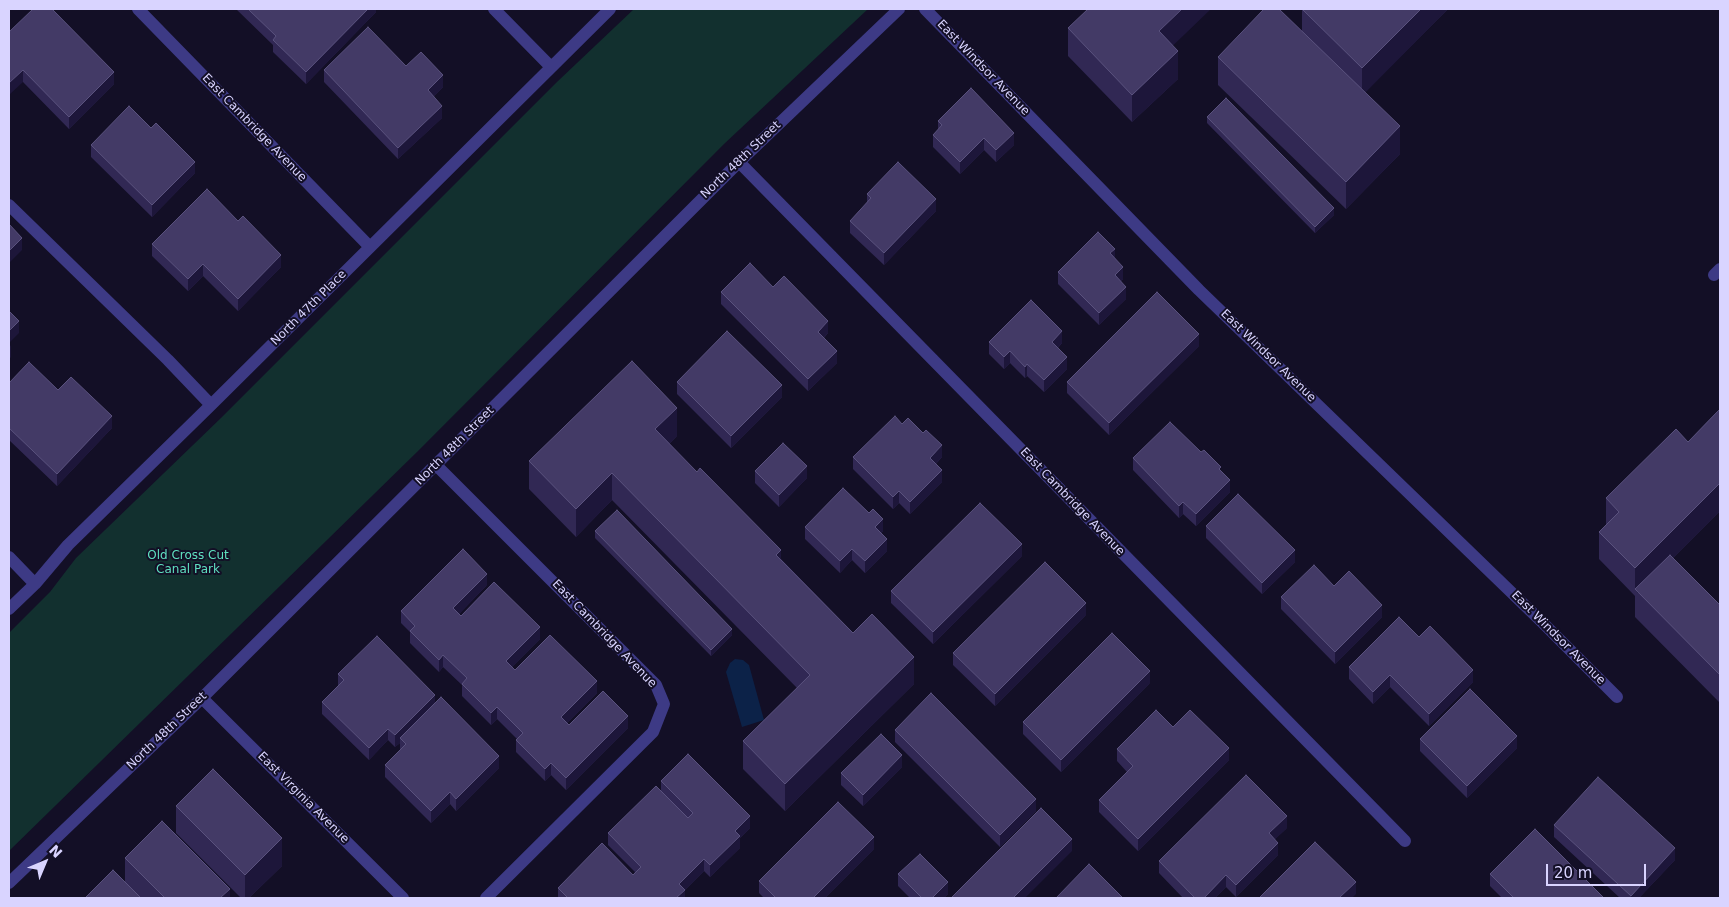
<!DOCTYPE html>
<html>
<head>
<meta charset="utf-8">
<style>
	body { margin:0 }
	#map { position:relative; width:1729px; height:907px; overflow:hidden; background:#130f26; font-family:"DejaVu Sans",sans-serif }
	canvas { display:block }
	.frame { position:absolute; inset:0; border:10px solid #d9d4ff; pointer-events:none }
	.north { position:absolute; left:20px; top:837px; width:50px; height:50px; -webkit-text-stroke:4px #130f26; paint-order:stroke; rotate:45deg; font-size:14px; font-weight:700; line-height:20px; text-align:center; color:#d9d4ff }
	.north::after { content:''; display:block; margin:auto; width:18px; height:22px; background:#d9d4ff; clip-path:polygon(50% 0,100% 100%,50% 72%,0 100%) }
	.scale { position:absolute; left:1546px; top:864px; width:100px; height:22px; box-sizing:border-box; border:2px solid #d9d4ff; border-top:0; padding-left:6px; font-size:15px; line-height:18px; white-space:nowrap; color:#d9d4ff; -webkit-text-stroke:4px #130f26; paint-order:stroke }
</style>
</head>
<body>
<div id="map">
<canvas width="1729" height="907"></canvas>
<div class="frame"></div>
<div class="north">N</div>
<div class="scale">20 m</div>
</div>
<script>
const c = document.querySelector('canvas').getContext('2d');
c.lineJoin = 'round';
function paint(path, color) {
  c.fillStyle = color;
  c.fill(path, 'evenodd');
}
function toPath(rows) {
  const path = new Path2D();
  for (const r of rows) {
    path.moveTo(r[0], r[1]);
    for (let i = 2; i < r.length; i += 2) path.lineTo(r[i], r[i + 1]);
  }
  return path;
}
function strokePath(path, color, width, dash) {
  c.strokeStyle = color;
  c.lineWidth = width;
  c.lineCap = dash ? 'butt' : 'round';
  c.setLineDash(dash || []);
  c.stroke(path);
}
function write(font, color, halo, rows, align = 'center') {
  c.font = font + ' "DejaVu Sans",sans-serif';
  c.lineWidth = 4;
  c.setLineDash([]);
  c.textBaseline = 'middle';
  c.strokeStyle = halo;
  c.fillStyle = color;
  for (const [text, x, y, turn = 0] of rows) {
    c.save();
    c.translate(x, y);
    c.rotate((+turn || 0) * Math.PI / 180);
    c.textAlign = isNaN(turn) ? turn : align;
    if (halo) c.strokeText(text, 0, 0);
    c.fillText(text, 0, 0);
    c.restore();
  }
}
paint(toPath([
	[634,9,868,9,724,144,417,452,9,851,9,633,50,592,76,558,222,417,558,81]
]), '#12302f');
paint(toPath([
	[735,659,743,660,749,665,764,720,742,727,726,672,730,663]
]), '#0c2248');
strokePath(toPath([
	[138,9,370,247],
	[494,9,551,67],
	[925,9,1199,290,1542,622,1617,697],
	[739,162,1405,841],
	[9,205,168,360,211,405],
	[1714,275,1720,269],
	[436,465,656,685,664,704,653,732,486,898],
	[9,557,35,584],
	[9,609,35,584,68,545,211,405,610,9],
	[202,698,403,898],
	[9,883,202,698,739,162,899,9]
]), '#3d3a85', 12);
paint(toPath([
	[236,9,376,9,376,12,306,84,273,52,273,45],
	[1302,9,1448,9,1365,92,1400,154,1346,209,1218,85,1218,57,1302,31],
	[1068,28,1173,46,1178,79,1132,122,1068,56],
	[9,32,114,84,69,129,23,82],
	[406,66,443,87,434,96,442,118,398,159,324,82,324,70],
	[1207,117,1334,215,1315,233,1207,123],
	[938,121,1014,145,996,162,984,150,960,174,933,147,933,135,938,130],
	[91,145,195,173,152,217,91,157],
	[867,194,936,211,884,265,850,233,850,221,867,203],
	[152,244,281,267,238,311,203,276,188,291,152,256],
	[1115,258,1123,279,1121,281,1126,299,1099,325,1058,284,1058,272],
	[773,287,828,333,824,338,837,363,808,391,721,304,721,292],
	[989,342,1062,343,1058,348,1067,369,1044,392,1027,376,1025,378,1010,363,1004,369,989,354],
	[1199,346,1109,435,1067,393,1067,382],
	[677,382,782,397,731,448,677,394],
	[9,383,58,390,112,428,57,486,9,440],
	[1720,409,1720,511,1673,558,1720,605,1720,703,1635,617,1635,596,1599,559,1599,532,1606,525,1606,498,1688,442],
	[902,424,942,457,936,464,942,482,910,514,899,503,893,509,853,469,853,457],
	[677,436,669,444,853,633,914,684,785,811,743,769,743,741,797,688,612,500,576,537,529,489,529,461],
	[1201,452,1221,471,1230,492,1196,526,1183,514,1179,518,1133,470,1133,458],
	[755,471,807,478,779,507,755,483],
	[1206,526,1295,562,1262,594,1206,538],
	[805,527,883,531,881,533,887,551,865,573,852,560,840,573,805,539],
	[595,531,732,635,711,656,595,538],
	[1022,556,933,644,891,603,891,591],
	[487,585,459,614,461,616,540,639,512,667,515,670,597,693,567,723,569,725,628,728,566,790,551,775,545,781,516,752,516,740,517,739,497,719,491,725,462,696,462,685,443,667,439,672,410,643,410,632,401,623,401,611],
	[1334,586,1382,617,1335,664,1281,609,1281,597],
	[1086,615,995,706,953,665,953,653],
	[1419,637,1473,682,1429,726,1390,687,1373,704,1349,679,1349,667],
	[338,674,435,702,499,768,456,811,450,804,431,823,385,777,385,765,400,750,400,743,395,747,388,740,369,760,322,714,322,702,338,686],
	[1150,683,1061,772,1023,734,1023,722],
	[1173,727,1229,760,1138,851,1099,812,1099,800,1127,772,1117,761,1117,749],
	[895,730,1036,811,1000,847,895,742],
	[1420,739,1517,748,1467,798,1420,751],
	[902,767,863,806,841,785,841,773],
	[661,781,750,828,740,838,740,848,710,877,704,871,685,890,685,898,558,898,558,888,633,875,635,872,608,845,608,833,661,791],
	[176,806,282,866,249,898,241,898,176,833],
	[1554,825,1675,860,1639,898,1620,898,1554,837],
	[1287,828,1275,839,1278,855,1236,897,1226,887,1215,898,1183,898,1159,873,1159,861],
	[874,849,825,898,764,898,759,893,759,881],
	[125,858,230,898,85,898,125,882],
	[898,874,948,894,944,898,910,898,898,886],
	[1490,874,1604,898,1502,898,1490,886]
]), '#312854');
paint(toPath([
	[368,9,376,9,376,12,306,84,306,72],
	[1182,9,1211,9,1159,59,1159,31],
	[1421,9,1448,9,1362,96,1362,68],
	[1178,51,1178,79,1132,122,1132,95],
	[23,70,23,82,9,95,9,83],
	[114,72,114,84,69,129,69,117],
	[443,75,443,87,428,102,428,90],
	[442,106,442,118,398,159,398,148],
	[1400,126,1400,154,1346,209,1346,182],
	[1014,133,1014,145,996,162,996,150],
	[984,138,984,150,960,174,960,162],
	[195,162,195,173,152,217,152,205],
	[936,199,936,211,884,265,884,253],
	[1334,208,1334,215,1315,233,1315,227],
	[22,238,22,250,9,263,9,251],
	[1115,249,1115,261,1110,253],
	[281,255,281,267,238,311,238,299],
	[203,264,203,276,188,291,188,279],
	[1123,267,1123,279,1115,287,1115,275],
	[1126,287,1126,299,1099,325,1099,313],
	[19,321,19,333,9,343,9,331],
	[828,321,828,333,818,344,818,332],
	[1062,331,1062,343,1052,354,1052,342],
	[1199,334,1199,346,1109,435,1109,423],
	[11,345,11,357,9,360,9,348],
	[837,351,837,363,808,391,808,379],
	[1010,351,1010,363,1004,369,1004,357],
	[1067,357,1067,369,1044,392,1044,380],
	[1027,364,1027,376,1025,378,1025,367],
	[782,385,782,397,731,448,731,436],
	[677,408,677,436,655,457,655,429],
	[112,416,112,428,57,486,57,474],
	[942,445,942,457,930,470,930,458],
	[807,466,807,478,779,507,779,495],
	[942,470,942,482,910,514,910,502],
	[612,473,612,500,576,537,576,509],
	[1230,480,1230,492,1196,526,1196,514],
	[1720,483,1720,511,1638,593,1635,589,1635,568],
	[899,491,899,503,893,509,893,497],
	[1183,502,1183,514,1179,518,1179,506],
	[883,519,883,531,875,539,875,527],
	[887,539,887,551,865,573,865,561],
	[1022,544,1022,556,933,644,933,632],
	[852,549,852,560,840,573,840,561],
	[781,550,781,578,776,555],
	[1295,550,1295,562,1262,594,1262,583],
	[487,574,487,585,453,620,453,608],
	[1086,603,1086,615,995,706,995,694],
	[1382,605,1382,617,1335,664,1335,652],
	[540,627,540,639,506,673,506,661],
	[732,629,732,635,711,656,711,650],
	[443,655,443,667,439,672,439,660],
	[914,657,914,684,785,811,785,784],
	[1473,670,1473,682,1429,726,1429,714],
	[1150,671,1150,683,1061,772,1061,760],
	[1390,675,1390,687,1373,704,1373,692],
	[597,681,597,693,561,729,561,717],
	[435,695,435,706,400,738,400,743,395,747,395,735],
	[497,707,497,719,491,725,491,713],
	[628,716,628,728,566,790,566,778],
	[388,729,388,740,369,760,369,748],
	[1517,736,1517,748,1467,798,1467,786],
	[1229,748,1229,760,1138,851,1138,839],
	[902,755,902,767,863,806,863,795],
	[499,756,499,768,456,811,456,799],
	[551,763,551,775,545,781,545,769],
	[450,792,450,804,431,823,431,811],
	[1036,799,1036,811,1000,847,1000,835],
	[750,816,750,828,740,838,740,848,710,877,710,865,735,831],
	[1287,816,1287,828,1269,845,1269,833],
	[874,837,874,849,825,898,813,898],
	[282,838,282,866,249,898,245,898,245,875],
	[1072,839,1072,851,1025,898,1013,898],
	[1278,843,1278,855,1236,897,1236,885],
	[1675,848,1675,860,1639,898,1631,898,1631,896],
	[704,859,704,871,685,890,685,898,676,898,679,884],
	[1226,875,1226,887,1215,898,1204,898],
	[948,882,948,894,944,898,932,898],
	[1356,882,1356,894,1352,898,1339,898],
	[230,889,230,898,220,898]
]), '#1d163a');
const building = toPath([
	[33,9,52,9,114,72,69,117,23,70,9,83,9,32,33,9],
	[248,9,368,9,306,72,273,40,276,36,248,9],
	[1088,9,1182,9,1159,31,1178,51,1132,95,1068,28,1088,9],
	[1264,9,1279,9,1400,126,1346,182,1218,57,1264,9],
	[1302,9,1421,9,1362,68,1302,9],
	[368,27,406,66,421,52,443,75,428,90,442,106,398,148,324,70,368,27],
	[971,88,1014,133,996,150,984,138,960,162,933,135,942,125,938,121,971,88],
	[1226,98,1334,208,1315,227,1207,117,1226,98],
	[129,106,151,128,156,123,195,162,152,205,91,145,129,106],
	[898,162,936,199,884,253,850,221,871,198,867,194,898,162],
	[207,189,238,221,243,216,281,255,238,299,203,264,188,279,152,244,207,189],
	[9,224,22,238,9,251,9,224],
	[1098,232,1115,249,1110,253,1123,267,1115,275,1126,287,1099,313,1058,272,1098,232],
	[750,263,773,287,784,276,828,321,818,332,837,351,808,379,721,292,750,263],
	[1157,292,1199,334,1109,423,1067,382,1157,292],
	[1031,300,1062,331,1052,342,1067,357,1044,380,1027,364,1025,367,1010,351,1004,357,989,342,1031,300],
	[9,311,19,321,9,331,9,311],
	[727,331,782,385,731,436,677,382,727,331],
	[632,361,677,408,655,429,697,472,700,468,781,550,776,555,853,633,872,614,914,657,785,784,743,741,810,675,612,473,576,509,529,461,632,361],
	[29,362,58,390,71,377,112,416,57,474,9,428,9,383,29,362],
	[1720,409,1720,483,1635,568,1599,532,1619,512,1606,498,1676,429,1688,442,1720,409],
	[895,416,902,424,908,418,923,433,926,430,942,445,930,458,942,470,910,502,899,491,893,497,853,457,895,416],
	[1170,422,1201,452,1204,450,1221,467,1219,469,1230,480,1196,514,1183,502,1179,506,1133,458,1170,422],
	[783,443,807,466,779,495,755,471,783,443],
	[843,488,869,513,873,509,883,519,875,527,887,539,865,561,852,549,840,561,805,527,843,488],
	[1238,494,1295,550,1262,583,1206,526,1238,494],
	[980,503,1022,544,933,632,891,591,980,503],
	[617,510,732,629,711,650,595,531,617,510],
	[463,549,487,574,453,608,461,616,494,582,540,627,506,661,515,670,550,635,597,681,561,717,569,725,603,691,628,716,566,778,551,763,545,769,516,740,523,733,497,707,491,713,462,684,467,678,443,655,439,660,410,631,415,626,401,611,463,549],
	[1670,555,1720,605,1720,675,1635,589,1670,555],
	[1045,562,1086,603,995,694,953,653,1045,562],
	[1314,565,1334,586,1349,571,1382,605,1335,652,1281,597,1314,565],
	[1399,617,1419,637,1430,626,1473,670,1429,714,1390,675,1373,692,1349,667,1399,617],
	[1112,633,1150,671,1061,760,1023,722,1112,633],
	[377,636,435,695,395,735,388,729,369,748,322,702,344,680,338,674,377,636],
	[1470,689,1517,736,1467,786,1420,739,1470,689],
	[931,693,1036,799,1000,835,895,730,931,693],
	[441,697,499,756,456,799,450,792,431,811,385,765,406,744,400,738,441,697],
	[1156,710,1173,727,1190,710,1229,748,1138,839,1099,800,1133,766,1117,749,1156,710],
	[881,734,902,755,863,795,841,773,881,734],
	[688,754,750,816,735,831,740,836,710,865,704,859,679,884,685,890,676,898,568,898,558,888,602,843,633,875,641,867,608,833,656,786,688,818,693,813,661,781,688,754],
	[213,769,282,838,245,875,176,806,213,769],
	[1246,775,1287,816,1269,833,1278,843,1236,885,1226,875,1204,898,1195,898,1159,861,1246,775],
	[1598,777,1675,848,1631,896,1554,825,1598,777],
	[838,802,874,837,813,898,776,898,759,881,838,802],
	[1041,808,1072,839,1013,898,951,898,1041,808],
	[162,821,230,889,220,898,165,898,125,858,162,821],
	[1535,829,1604,898,1514,898,1490,874,1535,829],
	[1315,842,1356,882,1339,898,1259,898,1315,842],
	[920,854,948,882,932,898,922,898,898,874,920,854],
	[1089,864,1123,898,1056,898,1089,864],
	[113,870,141,898,85,898,113,870]
]);
paint(building, '#433a66');
strokePath(building, '#5a527e', 1);
write('12px', '#d9d4ff', '#130f26', [
	["East Windsor Avenue",983,68,46],
	["East Cambridge Avenue",254,128,46],
	["North 48th Street",741,160,-44],
	["North 47th Place",309,308,-45],
	["East Windsor Avenue",1268,356,44],
	["North 48th Street",455,446,-45],
	["East Cambridge Avenue",1072,502,46],
	["East Cambridge Avenue",604,634,46],
	["East Windsor Avenue",1558,638,45],
	["North 48th Street",167,731,-44],
	["East Virginia Avenue",303,798,45]
]);
write('12px', '#5fe0c0', '#130f26', [
	["Old Cross Cut",188,556],
	["Canal Park",188,570]
]);
</script>
</body>
</html>
